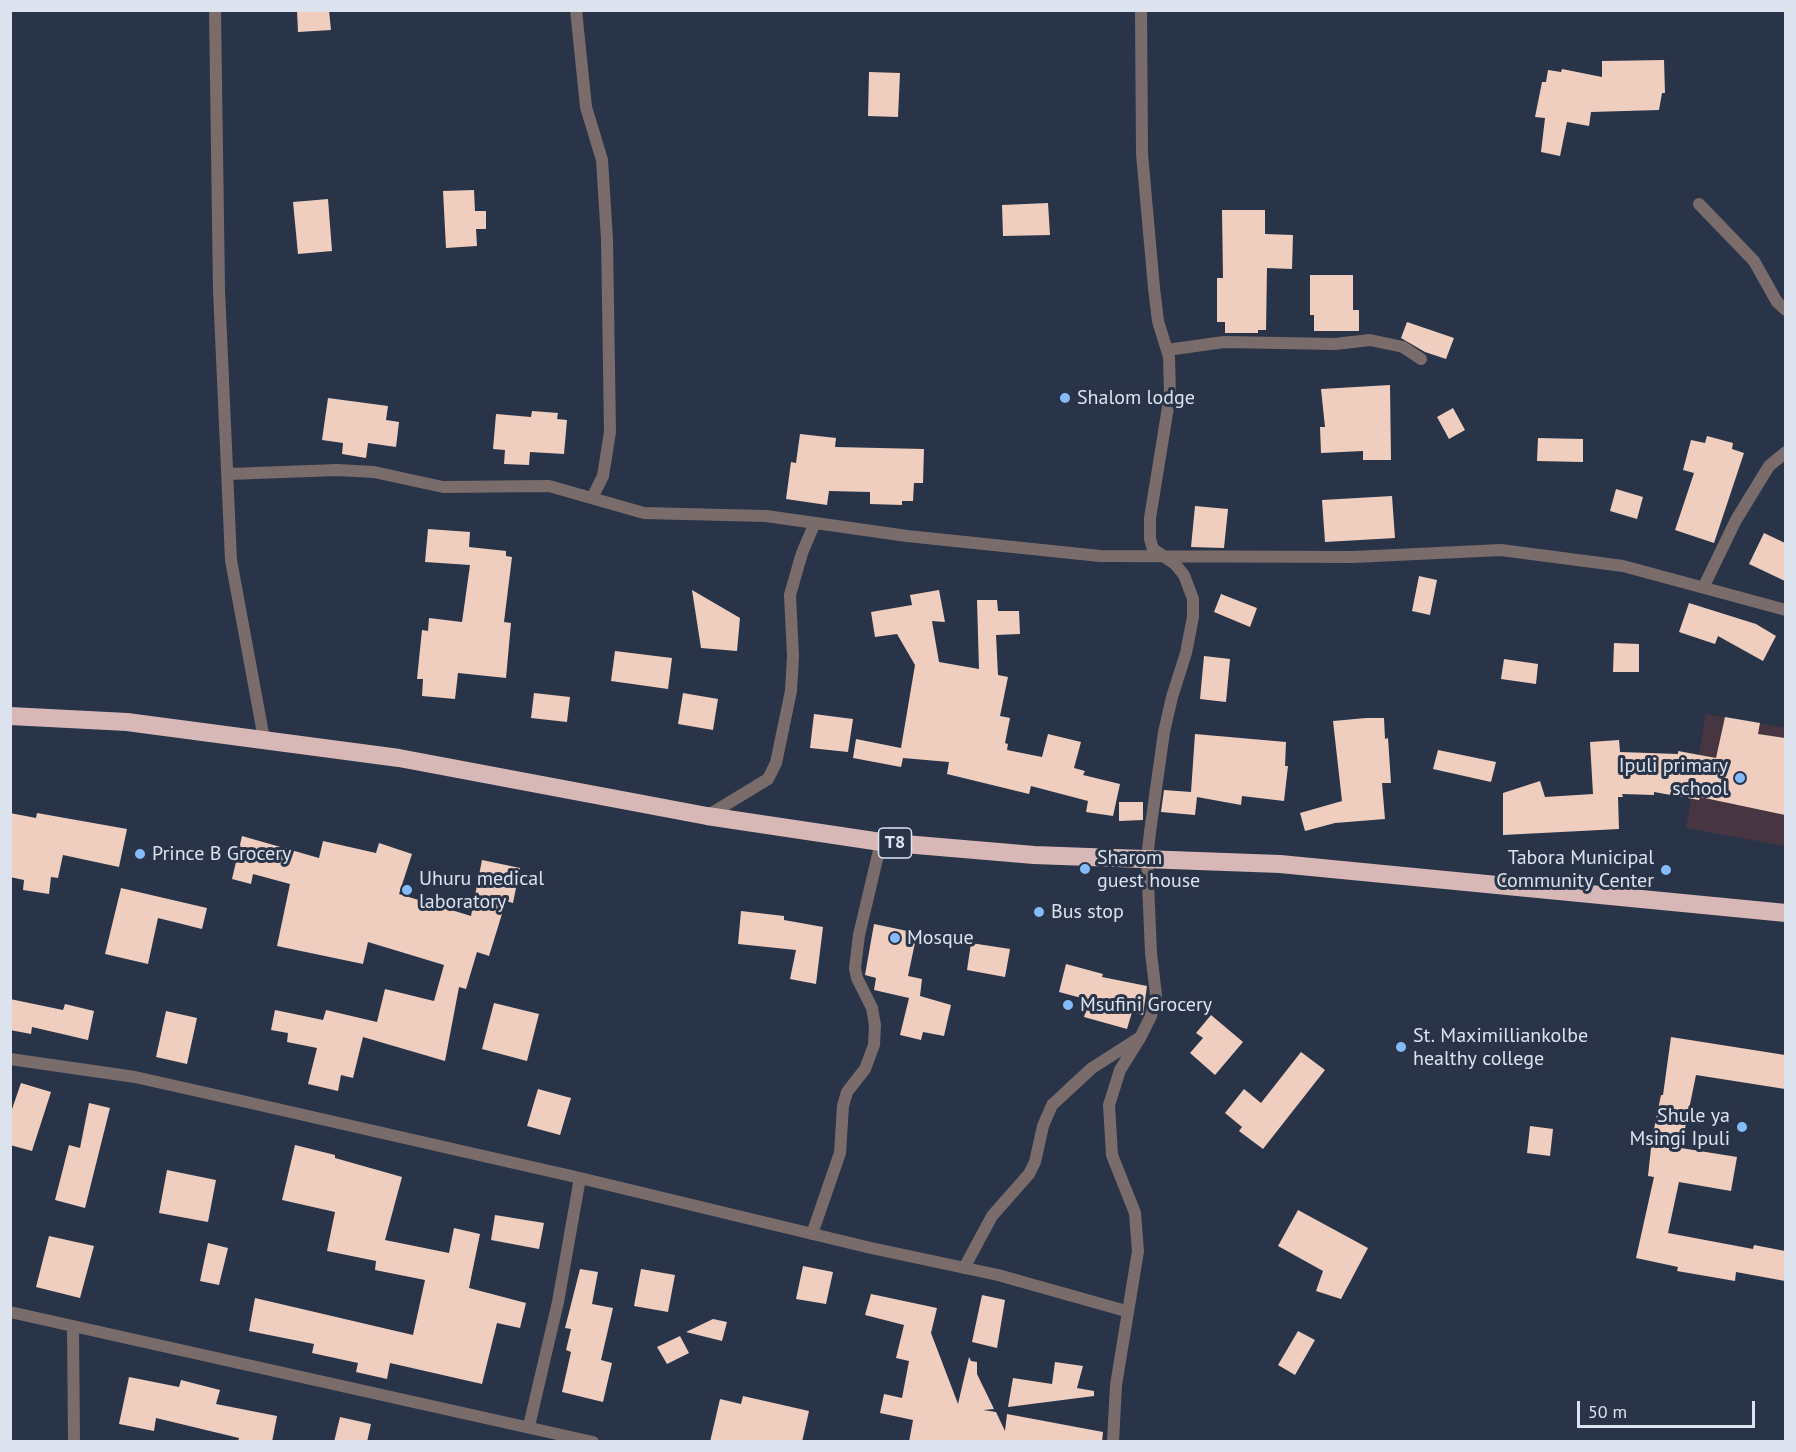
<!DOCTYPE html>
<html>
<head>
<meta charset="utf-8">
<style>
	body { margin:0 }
	#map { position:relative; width:1796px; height:1452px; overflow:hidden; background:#2a3448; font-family:"PT Sans",sans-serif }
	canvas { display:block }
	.frame { position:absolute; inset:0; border:12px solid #dce3ef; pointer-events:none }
	.scale { position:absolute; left:1577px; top:1401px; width:178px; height:27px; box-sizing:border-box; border:3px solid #dce3ef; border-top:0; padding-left:8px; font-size:18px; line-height:21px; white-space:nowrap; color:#dce3ef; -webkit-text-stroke:4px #2a3448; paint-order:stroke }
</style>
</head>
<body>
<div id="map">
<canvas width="1796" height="1452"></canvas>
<div class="frame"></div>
<div class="scale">50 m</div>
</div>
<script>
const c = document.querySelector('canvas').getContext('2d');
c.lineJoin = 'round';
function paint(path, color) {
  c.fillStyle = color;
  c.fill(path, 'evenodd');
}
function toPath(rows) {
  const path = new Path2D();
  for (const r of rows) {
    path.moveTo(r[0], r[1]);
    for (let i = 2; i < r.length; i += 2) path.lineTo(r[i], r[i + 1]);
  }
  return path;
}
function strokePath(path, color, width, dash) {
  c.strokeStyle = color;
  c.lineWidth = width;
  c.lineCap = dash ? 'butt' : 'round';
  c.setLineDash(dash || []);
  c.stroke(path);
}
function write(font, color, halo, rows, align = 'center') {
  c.font = font + ' "PT Sans",sans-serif';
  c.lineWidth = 6;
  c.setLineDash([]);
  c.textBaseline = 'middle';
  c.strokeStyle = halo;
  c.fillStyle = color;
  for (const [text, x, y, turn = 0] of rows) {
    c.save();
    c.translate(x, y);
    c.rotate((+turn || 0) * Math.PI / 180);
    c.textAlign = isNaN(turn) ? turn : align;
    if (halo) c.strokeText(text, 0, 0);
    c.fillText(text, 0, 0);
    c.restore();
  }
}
paint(toPath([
	[1706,714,1785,728,1785,846,1686,828]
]), '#473641');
paint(toPath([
	[297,10,329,10,331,30,298,32],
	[1664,60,1665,93,1662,93,1659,110,1591,112,1589,126,1567,122,1560,156,1541,152,1545,118,1535,117,1542,82,1546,82,1548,70,1561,72,1562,69,1602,77,1602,61],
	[869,72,900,73,898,117,868,116],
	[474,190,475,211,486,211,486,229,476,229,477,246,446,248,443,191],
	[328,199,332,251,298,254,293,202],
	[1048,203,1050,235,1003,236,1002,205],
	[1222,210,1265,210,1265,234,1293,235,1292,269,1267,268,1266,330,1258,330,1258,333,1225,333,1225,322,1217,322,1217,278,1223,278],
	[1310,275,1353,275,1353,310,1359,310,1359,331,1314,331,1314,315,1310,315],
	[1407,322,1454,338,1446,359,1425,352,1401,338],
	[1390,385,1391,460,1363,460,1363,451,1321,453,1320,427,1325,427,1321,389],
	[328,398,388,406,386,420,399,422,396,447,368,443,366,458,342,454,343,443,322,440],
	[1453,408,1465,430,1449,439,1437,417],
	[532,411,558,413,557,419,567,420,564,454,530,452,529,465,504,464,505,450,493,449,496,414,531,417],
	[800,434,836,438,835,447,924,449,923,483,914,483,913,501,902,501,902,505,870,504,870,492,829,491,827,505,786,499,791,462,796,463],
	[1707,436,1733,443,1732,449,1744,453,1714,543,1675,530,1694,473,1683,470,1691,440,1705,443],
	[1538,438,1583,439,1583,462,1537,461],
	[1616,489,1643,497,1637,519,1610,511],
	[1392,496,1395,538,1325,542,1322,500],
	[1195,506,1228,509,1224,548,1191,547],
	[428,529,470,532,469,547,506,551,506,556,512,557,504,622,511,623,506,678,458,673,455,699,422,696,423,679,417,679,422,630,428,631,429,618,462,622,470,565,425,562],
	[1764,533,1785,543,1785,581,1749,564],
	[1419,576,1437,580,1430,615,1412,611],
	[692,590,740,618,737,651,701,648],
	[939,590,945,622,932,621,939,662,979,669,977,600,997,600,998,611,1019,611,1020,634,996,635,998,675,1008,677,1000,716,1010,718,1005,743,1008,744,1007,750,1042,757,1048,734,1081,742,1074,768,1085,771,1083,775,1120,784,1113,816,1086,812,1088,801,1031,786,1029,794,947,774,949,762,903,758,901,767,853,758,856,739,901,748,915,665,897,634,875,637,871,612,912,605,910,595],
	[1221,594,1257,608,1250,627,1214,612],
	[1689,603,1756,624,1776,636,1763,661,1718,636,1715,644,1679,632],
	[1614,643,1639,644,1639,672,1613,672],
	[615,651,672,658,668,689,611,681],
	[1204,656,1230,659,1226,702,1200,699],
	[1504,659,1538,664,1536,684,1501,679],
	[534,693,570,697,567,722,531,718],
	[683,693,718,699,713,730,678,724],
	[814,714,853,719,848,752,810,748],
	[1725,717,1760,723,1758,734,1785,738,1785,815,1700,797,1699,800,1654,792,1654,795,1622,794,1623,797,1618,797,1619,829,1503,835,1503,793,1540,781,1545,797,1593,794,1590,742,1619,740,1620,752,1678,754,1678,751,1716,758],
	[1366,718,1384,718,1385,739,1388,738,1391,783,1382,783,1385,819,1335,823,1305,831,1300,813,1342,801,1333,721],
	[1195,734,1286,742,1285,766,1288,766,1284,801,1242,796,1241,805,1197,797,1195,815,1161,812,1164,790,1191,792],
	[1438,750,1496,762,1491,782,1433,769],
	[1119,802,1143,802,1143,820,1119,821],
	[10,813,36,818,37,813,127,829,119,867,63,855,58,878,51,877,49,894,23,890,24,880,10,877],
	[242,836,319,858,323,841,376,853,379,843,412,854,399,894,471,916,482,860,520,868,513,903,506,901,489,956,477,952,466,989,459,987,445,1061,363,1037,353,1078,341,1075,338,1091,308,1084,317,1048,287,1042,288,1033,271,1030,275,1010,323,1020,326,1010,377,1022,385,989,434,1001,444,965,368,942,363,964,277,946,290,884,253,874,251,884,232,879],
	[121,888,207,908,202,929,158,918,148,964,105,954],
	[741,911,784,916,784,920,823,927,816,984,790,979,796,950,738,944],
	[874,924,917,933,908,976,922,979,920,996,951,1005,944,1036,923,1032,921,1040,900,1035,909,998,874,990,876,978,865,975],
	[971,943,1010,949,1005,977,967,970],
	[1066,964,1103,974,1102,977,1147,986,1143,1015,1132,1012,1127,1029,1084,1017,1089,1000,1059,992],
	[10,999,63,1010,65,1004,94,1011,88,1040,32,1027,31,1034,10,1030],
	[494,1003,539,1014,527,1061,482,1049],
	[166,1011,197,1018,187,1064,156,1057],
	[1211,1015,1243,1042,1215,1075,1190,1053,1203,1038,1196,1033],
	[1671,1037,1785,1055,1785,1089,1696,1075,1681,1148,1737,1157,1731,1191,1679,1182,1668,1233,1753,1249,1754,1245,1785,1251,1785,1281,1736,1272,1735,1281,1677,1271,1678,1267,1636,1258,1654,1177,1648,1176,1652,1139,1661,1095,1663,1095],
	[1301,1052,1325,1070,1263,1149,1239,1131,1242,1127,1225,1113,1244,1089,1261,1103],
	[21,1083,51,1092,32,1151,10,1145,10,1115],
	[538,1089,571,1098,560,1135,527,1126],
	[89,1103,110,1108,85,1208,55,1200,69,1145,80,1148],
	[1530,1126,1553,1129,1550,1156,1527,1153],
	[295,1145,335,1155,335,1158,402,1177,385,1240,449,1253,454,1228,480,1234,469,1288,526,1303,520,1328,497,1323,482,1384,390,1363,387,1379,356,1372,358,1363,312,1353,314,1344,249,1331,255,1298,413,1335,425,1280,375,1270,376,1261,327,1251,335,1212,282,1200],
	[167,1170,216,1180,208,1222,159,1213],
	[1298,1210,1368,1248,1341,1299,1316,1291,1323,1271,1278,1246],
	[495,1215,544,1223,539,1249,491,1240],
	[49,1236,94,1246,80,1298,36,1287],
	[208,1243,228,1248,219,1285,200,1281],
	[803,1266,833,1272,826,1304,796,1299],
	[580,1269,598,1272,592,1304,613,1308,601,1360,612,1363,603,1402,562,1392,571,1352,566,1350,571,1329,565,1328],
	[641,1269,675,1275,668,1312,634,1306],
	[871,1294,937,1308,931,1333,958,1404,969,1357,971,1361,977,1362,977,1374,994,1409,983,1410,996,1412,1005,1431,1007,1414,1103,1432,1102,1442,909,1442,913,1420,880,1413,884,1394,902,1398,909,1361,896,1358,904,1325,865,1315],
	[982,1295,1005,1300,997,1348,972,1342],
	[713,1319,727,1322,722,1341,686,1332],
	[1298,1331,1315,1340,1295,1375,1278,1365],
	[680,1336,689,1353,667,1364,657,1347],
	[1055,1362,1083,1366,1077,1388,1094,1391,1094,1396,1008,1407,1013,1378,1052,1384],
	[129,1377,179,1387,181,1380,220,1390,216,1404,277,1416,272,1442,238,1442,239,1438,156,1418,154,1431,119,1424],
	[743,1396,809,1411,802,1442,710,1442,720,1399,741,1404],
	[340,1417,371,1424,367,1442,334,1442]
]), '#efcebf');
strokePath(toPath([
	[215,10,219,290,231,560,264,739],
	[576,10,586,107,602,160,607,239,610,432,603,476,593,496],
	[1699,204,1754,261,1777,302,1786,310],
	[1167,350,1224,342,1335,344,1370,340,1403,347,1421,359],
	[229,474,337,470,374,472,443,487,549,486,644,513,766,516,907,536,1100,556,1353,557,1501,550,1623,566,1786,610],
	[1704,586,1736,520,1769,466,1786,452],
	[707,816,768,779,776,763,791,691,793,656,790,595,802,553,814,525],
	[10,1059,135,1077,251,1103,580,1178,871,1248,998,1275,1126,1311],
	[812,1234,840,1153,843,1106,847,1092,865,1069,874,1045,875,1025,872,1008,857,978,855,968,859,935,881,842],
	[964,1268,992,1216,1029,1174,1035,1162,1043,1126,1052,1105,1092,1068,1139,1038],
	[10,1312,593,1442],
	[73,1328,74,1442],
	[529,1426,558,1302,580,1178],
	[1113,1442,1116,1385,1138,1251,1135,1213,1112,1155,1109,1105,1120,1070,1140,1038,1151,1016,1156,995,1151,953,1147,859,1150,832,1164,732,1172,697,1186,653,1193,617,1193,599,1184,575,1175,564,1153,549,1150,539,1150,518,1170,395,1169,357,1158,321,1154,288,1142,154,1141,10]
]), '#796c6b', 12);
strokePath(toPath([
	[10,716,127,722,399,758,707,816,881,842,1034,855,1280,864,1786,913]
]), '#d8b8b7', 18);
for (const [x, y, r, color] of [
	[1065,398,6,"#85bbfb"],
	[1740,778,6,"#85bbfb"],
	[140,854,6,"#85bbfb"],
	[1085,869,6,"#85bbfb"],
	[1666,870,6,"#85bbfb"],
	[407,890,6,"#85bbfb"],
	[1039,912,6,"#85bbfb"],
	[895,938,6,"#85bbfb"],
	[1068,1005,6,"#85bbfb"],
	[1401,1047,6,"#85bbfb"],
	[1742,1127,6,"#85bbfb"]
]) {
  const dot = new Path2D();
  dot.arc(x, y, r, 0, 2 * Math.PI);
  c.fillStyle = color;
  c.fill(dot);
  strokePath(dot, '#2a3448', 2);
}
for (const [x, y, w] of [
	[895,843,33]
]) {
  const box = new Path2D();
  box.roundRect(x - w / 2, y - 15, w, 30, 4.5);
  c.fillStyle = '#2a3448';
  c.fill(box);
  strokePath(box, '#dce3ef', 1.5);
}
write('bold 18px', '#dce3ef', null, [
	["T8",895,843]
]);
write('20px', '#dce3ef', '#2a3448', [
	["Shalom lodge",1077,398],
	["Ipuli primary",1728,766,"right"],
	["school",1728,789,"right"],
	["Prince B Grocery",152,854],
	["Sharom",1097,858],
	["guest house",1097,881],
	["Tabora Municipal",1654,858,"right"],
	["Community Center",1654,881,"right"],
	["Uhuru medical",419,879],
	["laboratory",419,902],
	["Bus stop",1051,912],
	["Mosque",907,938],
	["Msufini Grocery",1080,1005],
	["St. Maximilliankolbe",1413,1036],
	["healthy college",1413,1059],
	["Shule ya",1730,1116,"right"],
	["Msingi Ipuli",1730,1139,"right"]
], 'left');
</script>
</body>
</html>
